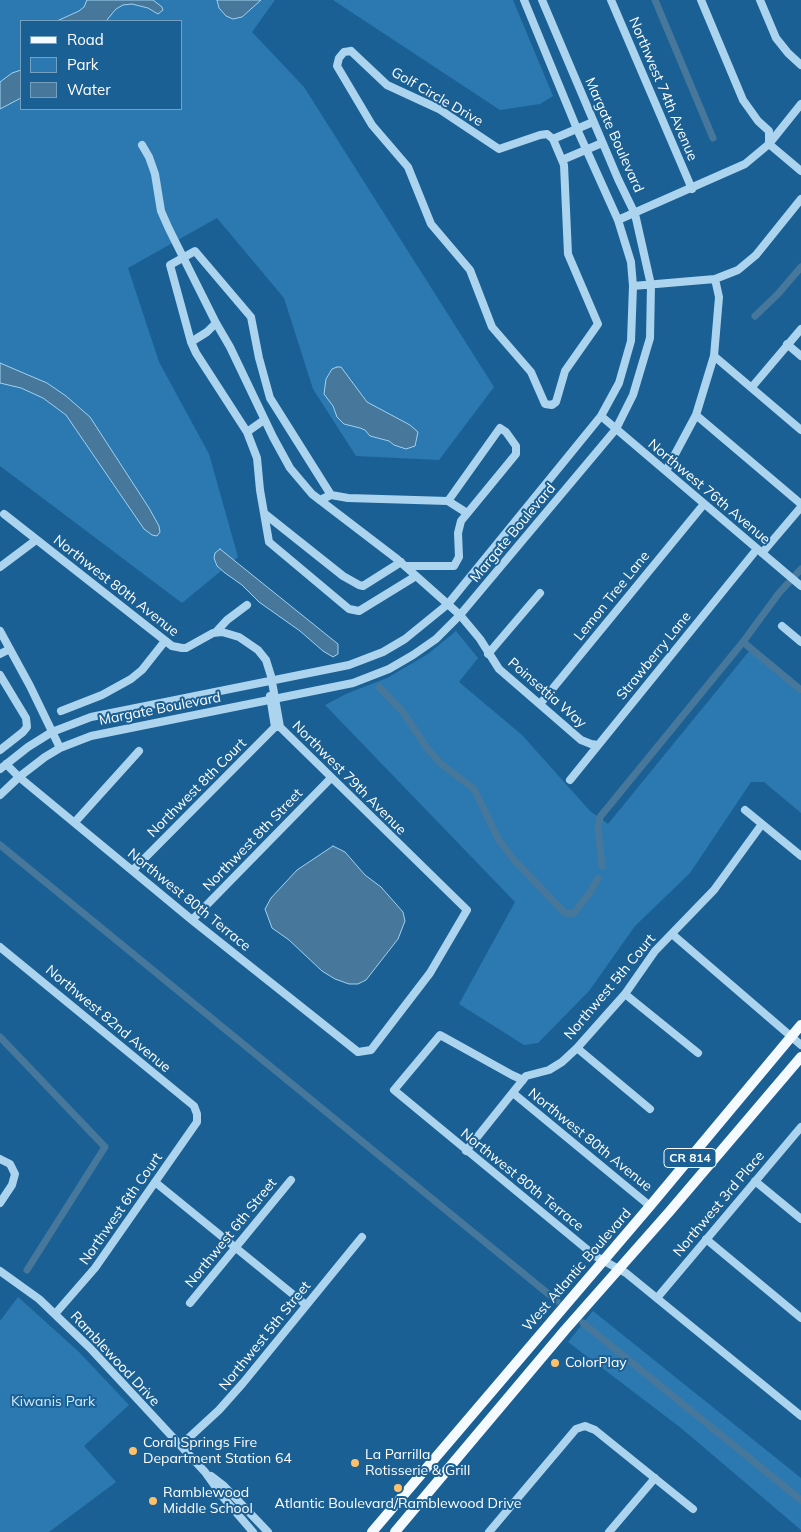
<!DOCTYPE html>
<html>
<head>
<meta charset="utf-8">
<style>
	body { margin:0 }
	#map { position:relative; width:801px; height:1532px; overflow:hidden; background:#1b6094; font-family:Mulish,sans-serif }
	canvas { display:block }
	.legend { position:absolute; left:20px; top:20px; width:162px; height:90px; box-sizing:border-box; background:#1b6094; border:1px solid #76a0bf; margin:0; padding:6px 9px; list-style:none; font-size:15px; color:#fff }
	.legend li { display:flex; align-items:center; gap:10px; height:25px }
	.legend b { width:25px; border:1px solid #76a0bf }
</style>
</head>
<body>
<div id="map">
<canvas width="801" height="1532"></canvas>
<ul class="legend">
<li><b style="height:6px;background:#f5faff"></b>Road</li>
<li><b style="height:14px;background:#2b79b0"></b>Park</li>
<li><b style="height:14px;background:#47789c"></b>Water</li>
</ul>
</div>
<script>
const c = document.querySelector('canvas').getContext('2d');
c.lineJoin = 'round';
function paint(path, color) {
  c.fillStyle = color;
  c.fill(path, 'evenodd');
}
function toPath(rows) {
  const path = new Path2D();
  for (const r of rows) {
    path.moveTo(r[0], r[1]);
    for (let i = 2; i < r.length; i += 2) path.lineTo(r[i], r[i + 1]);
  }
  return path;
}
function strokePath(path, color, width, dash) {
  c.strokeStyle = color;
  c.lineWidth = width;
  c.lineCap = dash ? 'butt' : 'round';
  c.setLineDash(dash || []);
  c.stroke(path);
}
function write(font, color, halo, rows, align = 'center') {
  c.font = font + ' Mulish,sans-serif';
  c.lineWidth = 4;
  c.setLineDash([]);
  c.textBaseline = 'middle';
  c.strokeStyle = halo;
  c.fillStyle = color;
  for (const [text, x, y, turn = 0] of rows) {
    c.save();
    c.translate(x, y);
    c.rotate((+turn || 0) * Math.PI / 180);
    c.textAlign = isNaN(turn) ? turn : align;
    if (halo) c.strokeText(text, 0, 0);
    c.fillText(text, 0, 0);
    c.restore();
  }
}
paint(toPath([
	[0,0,275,0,252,32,304,87,494,387,439,460,356,456,313,389,284,298,217,218,128,268,159,362,209,454,238,557,182,603,0,466],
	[21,21,181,21,181,109,21,109],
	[333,0,513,0,553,96,540,104,500,110],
	[456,631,478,658,459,682,522,735,590,811,608,824,750,650,801,694,801,813,764,782,751,782,690,873,635,926,589,991,538,1043,524,1045,459,1004,515,902,325,705,346,694,387,678,428,654],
	[18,1297,79,1352,129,1405,84,1446,116,1482,49,1532,0,1532,0,1321],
	[593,1311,801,1478,801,1530,681,1428,568,1342]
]), '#2b79b0');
const water = toPath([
	[87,0,153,0,162,7,163,10,158,14,148,8,132,4,123,5,116,9,106,21,57,21,79,11,84,7,87,0],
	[217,0,261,0,242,17,233,19,226,16,219,8,217,0],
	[21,70,21,98,0,109,0,82,12,73,21,70],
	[0,363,47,383,66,396,90,417,149,508,159,526,160,532,157,536,152,535,144,529,66,415,43,398,21,388,0,383,0,363],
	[337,367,341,367,367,402,410,425,418,432,415,446,406,449,394,445,389,441,370,436,365,430,360,428,344,424,337,417,333,406,324,394,326,379,332,369,337,367],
	[220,549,338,644,338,654,333,657,323,651,300,631,259,602,242,585,225,573,217,566,214,558,215,553,220,549],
	[333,846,345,852,365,875,381,887,403,912,405,921,398,939,366,980,358,984,349,984,335,979,322,971,289,940,272,928,265,909,271,898,297,870,333,846]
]);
paint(water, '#47789c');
strokePath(water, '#a0d1f1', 1);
strokePath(toPath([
	[655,0,713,138],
	[755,316,778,294,801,267],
	[743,642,801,690],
	[379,687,403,712,427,748,440,763,474,789,499,840,513,859,562,910,568,914,574,913,591,891,598,878],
	[0,845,557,1301],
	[602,866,598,828,600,817,743,642,779,593,801,569],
	[0,1037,105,1147,27,1270],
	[583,1323,801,1500]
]), '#47789c', 7);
strokePath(toPath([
	[611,0,692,189],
	[701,0,743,100,758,121,769,131,769,144,801,171],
	[760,0,776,38,788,53,801,65],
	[351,51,387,85,439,109,499,149,540,135,547,134,553,139,564,165,568,254,598,324,565,371,556,402,552,405,545,404,531,372,492,327,470,270,431,224,408,167,372,125,337,66,339,58,344,52,351,51],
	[553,139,593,122],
	[142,145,149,157,155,174,161,211,169,229,216,323,230,347,273,437,290,468,312,494,397,559,460,615,480,639,499,669,581,740,591,744,598,745],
	[562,160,602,143],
	[618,220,745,164,769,144,801,104],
	[633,286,715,279,738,270,756,255,801,199],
	[191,342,207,332,216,323],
	[787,344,801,356],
	[714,356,801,430],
	[752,387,801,329],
	[696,415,801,504],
	[601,416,801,586],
	[247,432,264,420],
	[666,471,696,415,714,356,719,297,715,279],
	[331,495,270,398,259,358,251,317,195,251,170,265,191,342,196,353,247,432,257,458,260,490,269,542,349,609,359,611,416,576],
	[320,500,331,495,348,498,448,501,467,513],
	[4,514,172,646,182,648,186,648,213,633,222,632,239,637,258,650,266,660,271,676,280,727,467,910,430,973,371,1050,358,1052,192,920,19,777,6,764],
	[265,514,343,576,359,585,363,586,401,562],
	[762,553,801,507],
	[405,566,454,566,459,557,458,533,461,521,516,454,516,446,506,432,500,428,448,501],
	[0,567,36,540],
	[782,626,801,642],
	[0,631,30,686,60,748],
	[216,632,227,620,247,605],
	[0,654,10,649],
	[488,654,540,593],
	[0,675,26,718,27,727,23,732,0,750],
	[270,696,275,727],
	[540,704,704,504],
	[61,711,102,695,131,679,142,670,165,641],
	[0,769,28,747,52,732,91,717,349,665,383,652,405,639,448,604,601,416,619,383,631,341,633,286,631,262,618,220,577,129,524,0],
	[570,780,757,549],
	[0,795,19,777,45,757,60,748,91,736,353,683,389,669,413,655,436,639,460,615,616,429,633,395,650,338,651,285,635,214,618,179,542,0],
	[745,810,801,856],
	[75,822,139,751],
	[133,870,275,727,280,727],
	[192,920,331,778],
	[672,934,801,1045],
	[0,947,194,1106,197,1114,197,1122,95,1268,55,1314],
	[625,994,698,1053],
	[577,1048,650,1109],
	[523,1080,512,1075,440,1035,394,1090,595,1256,626,1273,801,1416],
	[513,1093,650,1206],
	[466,1151,526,1076,549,1070,562,1062,577,1048,625,994,655,951,714,890,762,824],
	[0,1159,10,1164,15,1174,12,1185,0,1203],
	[755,1181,801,1219],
	[155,1182,306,1305],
	[706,1239,801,1318],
	[0,1271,39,1299,90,1348,205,1472,222,1496,253,1532],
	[657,1298,801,1127],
	[190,1303,291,1180],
	[181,1445,219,1410,243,1383,362,1237],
	[211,1476,224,1486,268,1532],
	[489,1532,576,1429,585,1426,595,1430,693,1509],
	[609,1532,655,1478]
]), '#add4ef', 8);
strokePath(toPath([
	[372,1532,650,1206,801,1025],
	[395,1532,565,1330,670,1211,801,1057]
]), '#f5faff', 10);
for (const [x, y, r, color] of [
	[555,1363,5,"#ffc06b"],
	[133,1451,5,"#ffc06b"],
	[355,1463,5,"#ffc06b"],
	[398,1488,5,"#ffc06b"],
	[153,1501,5,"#ffc06b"]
]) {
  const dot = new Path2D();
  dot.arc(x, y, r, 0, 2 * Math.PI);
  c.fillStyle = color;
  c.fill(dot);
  strokePath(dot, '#1b6094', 2);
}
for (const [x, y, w] of [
	[690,1158,52]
]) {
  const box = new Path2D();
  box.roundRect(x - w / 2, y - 9.5, w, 19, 4);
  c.fillStyle = '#1b6094';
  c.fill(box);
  strokePath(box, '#fff', 1);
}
write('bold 12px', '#fff', null, [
	["CR 814",690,1158]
]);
write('14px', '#fff', '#1b6094', [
	["Northwest 74th Avenue",663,89,67],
	["Golf Circle Drive",437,97,30],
	["Margate Boulevard",614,135,66],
	["Northwest 76th Avenue",709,492,40],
	["Margate Boulevard",513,533,-50],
	["Northwest 80th Avenue",116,586,38],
	["Lemon Tree Lane",612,596,-51],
	["Strawberry Lane",654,656,-51],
	["Poinsettia Way",547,693,41],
	["Margate Boulevard",160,709,-11],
	["Northwest 79th Avenue",349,778,45],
	["Northwest 8th Court",197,788,-45],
	["Northwest 8th Street",253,840,-46],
	["Northwest 80th Terrace",189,900,39],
	["Northwest 5th Court",610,987,-50],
	["Northwest 82nd Avenue",108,1019,40],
	["Northwest 80th Avenue",590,1140,39],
	["Northwest 80th Terrace",522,1180,39],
	["Northwest 3rd Place",719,1204,-50],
	["Northwest 6th Court",121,1209,-55],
	["Northwest 6th Street",231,1233,-51],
	["West Atlantic Boulevard",577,1270,-49],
	["Northwest 5th Street",265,1336,-51],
	["Ramblewood Drive",115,1359,47]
]);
write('14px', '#fff', '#1b6094', [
	["ColorPlay",565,1363],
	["Coral Springs Fire",143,1443],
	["Department Station 64",143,1459],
	["La Parrilla",365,1455],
	["Rotisserie & Grill",365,1471],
	["Ramblewood",163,1493],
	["Middle School",163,1509],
	["Atlantic Boulevard/Ramblewood Drive",398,1504,"center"]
], 'left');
write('14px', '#d3ebfb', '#1b6094', [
	["Kiwanis Park",53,1402]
]);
</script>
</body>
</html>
